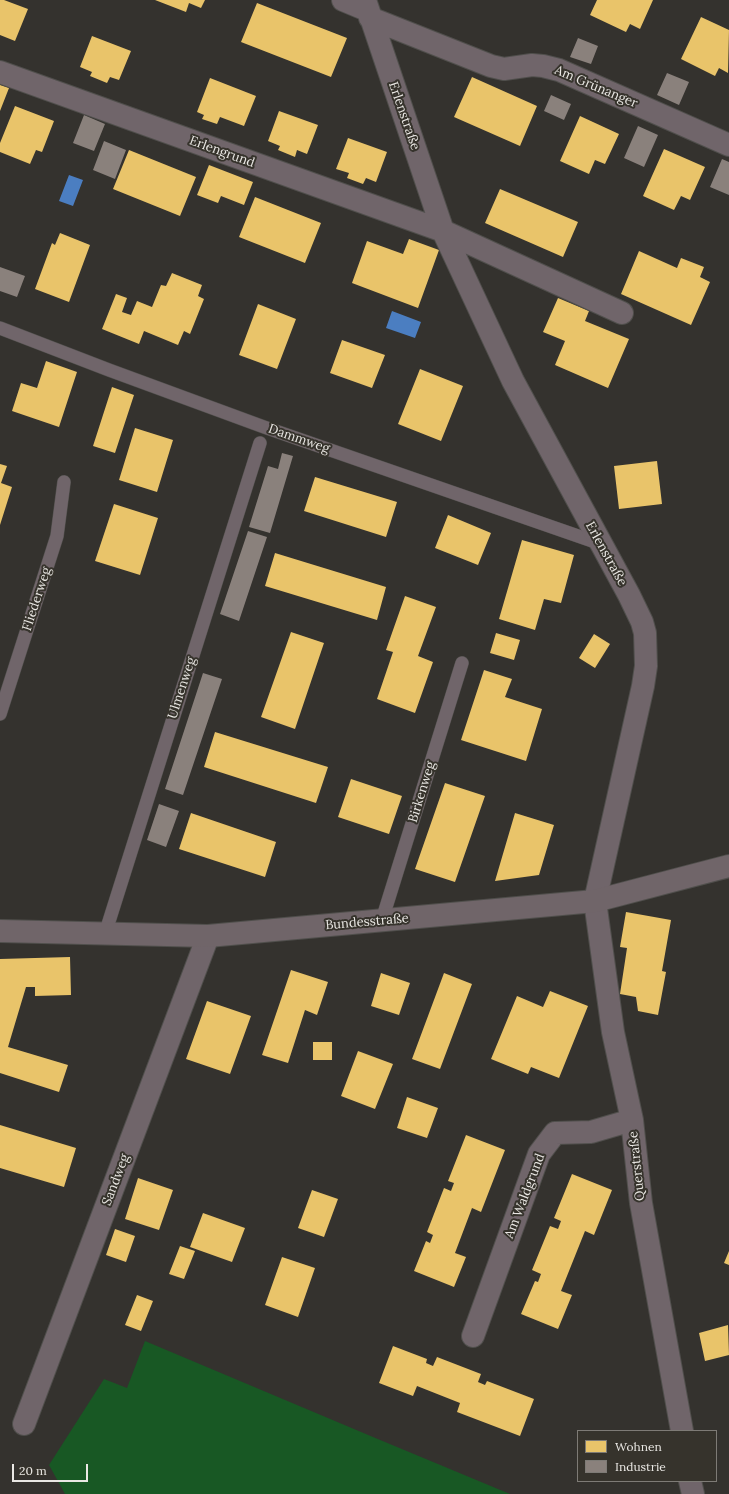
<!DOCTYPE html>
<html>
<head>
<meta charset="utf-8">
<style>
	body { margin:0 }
	#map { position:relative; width:729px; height:1494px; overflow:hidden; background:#34322e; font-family:Lora,serif }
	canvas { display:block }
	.legend { position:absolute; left:577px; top:1430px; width:140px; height:52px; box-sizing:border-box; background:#36332c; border:1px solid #7e7b76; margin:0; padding:5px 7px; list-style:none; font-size:12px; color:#eae8e4 }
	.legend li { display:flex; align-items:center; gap:8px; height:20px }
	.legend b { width:20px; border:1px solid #7e7b76 }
	.scale { position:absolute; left:12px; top:1464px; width:76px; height:18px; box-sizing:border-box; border:2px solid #eae8e4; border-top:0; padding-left:5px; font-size:12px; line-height:14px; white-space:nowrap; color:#eae8e4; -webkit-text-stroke:3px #36332c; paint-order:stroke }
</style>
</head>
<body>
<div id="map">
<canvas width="729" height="1494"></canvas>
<ul class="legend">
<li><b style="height:11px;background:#e9c46a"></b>Wohnen</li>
<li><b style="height:11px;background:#8a817c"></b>Industrie</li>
</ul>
<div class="scale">20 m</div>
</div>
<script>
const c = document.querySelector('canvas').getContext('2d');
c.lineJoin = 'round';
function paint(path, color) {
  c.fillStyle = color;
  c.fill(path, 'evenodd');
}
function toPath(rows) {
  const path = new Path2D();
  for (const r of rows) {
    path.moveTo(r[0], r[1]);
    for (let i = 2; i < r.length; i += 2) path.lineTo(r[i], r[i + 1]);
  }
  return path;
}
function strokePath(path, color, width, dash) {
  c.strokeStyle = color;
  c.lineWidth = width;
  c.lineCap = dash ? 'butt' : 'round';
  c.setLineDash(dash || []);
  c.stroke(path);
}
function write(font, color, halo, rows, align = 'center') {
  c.font = font + ' Lora,serif';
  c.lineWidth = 4;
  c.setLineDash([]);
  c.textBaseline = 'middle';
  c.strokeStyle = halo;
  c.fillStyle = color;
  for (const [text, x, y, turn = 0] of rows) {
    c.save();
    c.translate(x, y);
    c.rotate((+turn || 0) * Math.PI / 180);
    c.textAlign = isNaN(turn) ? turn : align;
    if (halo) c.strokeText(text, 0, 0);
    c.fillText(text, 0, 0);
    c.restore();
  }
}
paint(toPath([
	[145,1341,373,1437,510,1494,65,1494,49,1465,104,1379,127,1388]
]), '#185824');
paint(toPath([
	[69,175,83,180,73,206,59,201],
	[392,311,421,322,415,338,386,328]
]), '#4b7ec1');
paint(toPath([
	[0,0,4,0,28,9,15,41,0,35],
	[155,0,205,0,201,8,189,3,186,12],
	[597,0,653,0,640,29,630,24,626,32,590,15],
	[257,3,347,38,331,77,241,42],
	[701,17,729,30,728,73,719,68,715,76,681,59],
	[92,36,131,51,119,80,110,77,107,83,90,76,92,72,80,67],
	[472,77,537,106,520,146,454,117],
	[210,78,256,96,244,126,220,117,217,124,202,119,204,115,197,112],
	[0,85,9,88,0,111],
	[15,106,54,121,42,152,36,150,30,164,0,152,0,143],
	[279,111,318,125,307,154,297,150,295,157,278,150,280,146,268,141],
	[580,116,619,134,605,164,595,160,589,174,560,161],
	[348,138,387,152,376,182,366,178,363,184,347,178,349,173,336,169],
	[664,149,705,167,690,200,681,196,674,210,643,196],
	[129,150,196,177,180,216,113,189],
	[209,165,253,182,244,205,221,196,218,203,197,195],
	[500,189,578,222,563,257,485,223],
	[255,197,321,223,305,263,239,237],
	[60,233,90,245,69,302,35,289,52,243,55,245],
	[409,239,439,250,418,308,352,283,367,241,403,254],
	[639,251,677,268,681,258,704,267,700,277,710,282,691,325,621,294],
	[172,273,202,285,198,296,204,299,190,334,184,331,178,345,144,331,139,344,102,329,116,294,127,298,122,312,131,315,137,301,152,307,161,285,166,286],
	[558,298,589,311,585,321,629,339,608,388,555,365,565,341,543,332],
	[258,304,296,319,277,369,239,355],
	[342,340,385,355,372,388,330,373],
	[46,361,77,372,59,427,12,411,21,383,37,388],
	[420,369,463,386,441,441,398,424],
	[112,387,134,395,115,453,93,446],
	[135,428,173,440,157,492,119,480],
	[657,461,662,504,619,509,614,466],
	[0,464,7,466,1,483,12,487,0,525],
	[315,477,397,502,386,537,304,511],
	[114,504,158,518,140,575,95,561],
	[448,515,491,533,478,565,435,548],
	[522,540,574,555,561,603,544,599,535,630,499,619],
	[275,553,386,587,377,620,265,586],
	[405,596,436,607,418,656,433,662,415,713,377,699,393,652,386,650],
	[291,632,324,643,295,729,261,717],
	[496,633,520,640,514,660,490,653],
	[594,634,610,644,595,668,579,658],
	[484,670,512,679,505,697,542,709,526,761,461,740],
	[215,732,328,767,316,803,204,767],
	[351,779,402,796,389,834,338,817],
	[445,783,485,796,455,882,415,869],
	[191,813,276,842,265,877,179,849],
	[515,813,554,825,539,875,495,881],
	[626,912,671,920,662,971,666,972,658,1015,638,1011,636,997,620,994,627,948,620,947],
	[70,957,71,995,35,996,35,987,26,987,8,1047,68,1065,59,1092,0,1073,0,959],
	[291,970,328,982,317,1015,305,1010,288,1063,262,1055],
	[381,973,410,983,399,1015,371,1006],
	[444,973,472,984,440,1069,412,1059],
	[550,991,588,1006,559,1078,531,1067,528,1074,491,1059,517,996,543,1007],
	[207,1001,251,1016,230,1074,186,1059],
	[313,1042,332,1042,332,1060,313,1060],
	[358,1051,393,1064,375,1109,341,1096],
	[407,1097,438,1108,427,1138,397,1128],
	[0,1125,76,1148,64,1187,0,1168],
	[466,1135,505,1150,481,1212,472,1208,455,1253,466,1257,454,1287,414,1271,426,1241,430,1243,433,1235,427,1232,444,1188,451,1191,454,1183,448,1181],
	[572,1174,612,1190,594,1235,585,1231,561,1291,572,1295,558,1329,521,1314,535,1281,538,1282,541,1274,532,1270,550,1226,558,1229,561,1221,554,1218],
	[138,1178,173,1190,159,1230,125,1219],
	[312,1190,338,1199,324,1237,298,1228],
	[203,1213,245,1228,232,1262,190,1247],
	[115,1229,135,1236,126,1262,106,1255],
	[180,1246,195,1251,184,1279,169,1274],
	[729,1251,729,1265,724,1263],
	[282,1257,315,1268,298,1317,265,1305],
	[137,1295,153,1301,141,1331,125,1325],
	[728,1325,729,1355,705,1361,699,1333],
	[393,1346,427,1359,426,1363,433,1366,437,1357,481,1374,478,1382,485,1385,487,1381,534,1399,520,1436,457,1412,460,1403,417,1386,413,1396,379,1383]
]), '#e9c46a');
paint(toPath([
	[578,38,598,46,591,64,570,57],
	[667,73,689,82,679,105,657,95],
	[551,95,571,104,564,120,544,111],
	[84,115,105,124,94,151,73,143],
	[638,126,658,135,644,167,624,158],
	[104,141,126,150,115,179,93,170],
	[722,159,729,162,729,195,710,187],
	[0,267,25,276,17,297,0,291],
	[282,453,293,456,270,533,249,527,268,466,278,469],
	[248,531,267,537,239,621,220,614],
	[203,673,222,679,183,795,165,789],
	[159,804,179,811,166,847,147,840]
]), '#8a817c');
const lane = toPath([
	[0,328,109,370,264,427,601,544],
	[0,714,57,536,64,482],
	[382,920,462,663],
	[105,934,260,443]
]);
const street = toPath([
	[343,0,367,10],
	[365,0,443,231,513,381,629,595,642,622,645,633,646,666,643,686,595,901,613,1032,632,1120,641,1203,682,1431],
	[370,18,491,66,504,69,532,65,543,66,559,70,729,145],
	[0,72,443,231,622,313],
	[473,1336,539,1154,555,1133,591,1132,632,1120],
	[24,1424,208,936],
	[690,1481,693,1494]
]);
const primary = toPath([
	[0,931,208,936,595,901,729,866]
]);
strokePath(lane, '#504f4c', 14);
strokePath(street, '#504f4c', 24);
strokePath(primary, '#504f4c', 24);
strokePath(lane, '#70656a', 13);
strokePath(street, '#70656a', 22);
strokePath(primary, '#706569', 22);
write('13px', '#eae8e4', '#36332c', [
	["Am Grünanger",596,87,23],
	["Erlenstraße",404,116,71],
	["Erlengrund",222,152,20],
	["Dammweg",299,439,19],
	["Erlenstraße",606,554,61],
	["Fliederweg",37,599,-72],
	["Ulmenweg",182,688,-72],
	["Birkenweg",422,792,-73],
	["Bundesstraße",367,922,-5],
	["Querstraße",637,1166,-96],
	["Sandweg",116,1180,-69],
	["Am Waldgrund",525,1196,-69]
]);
</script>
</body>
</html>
